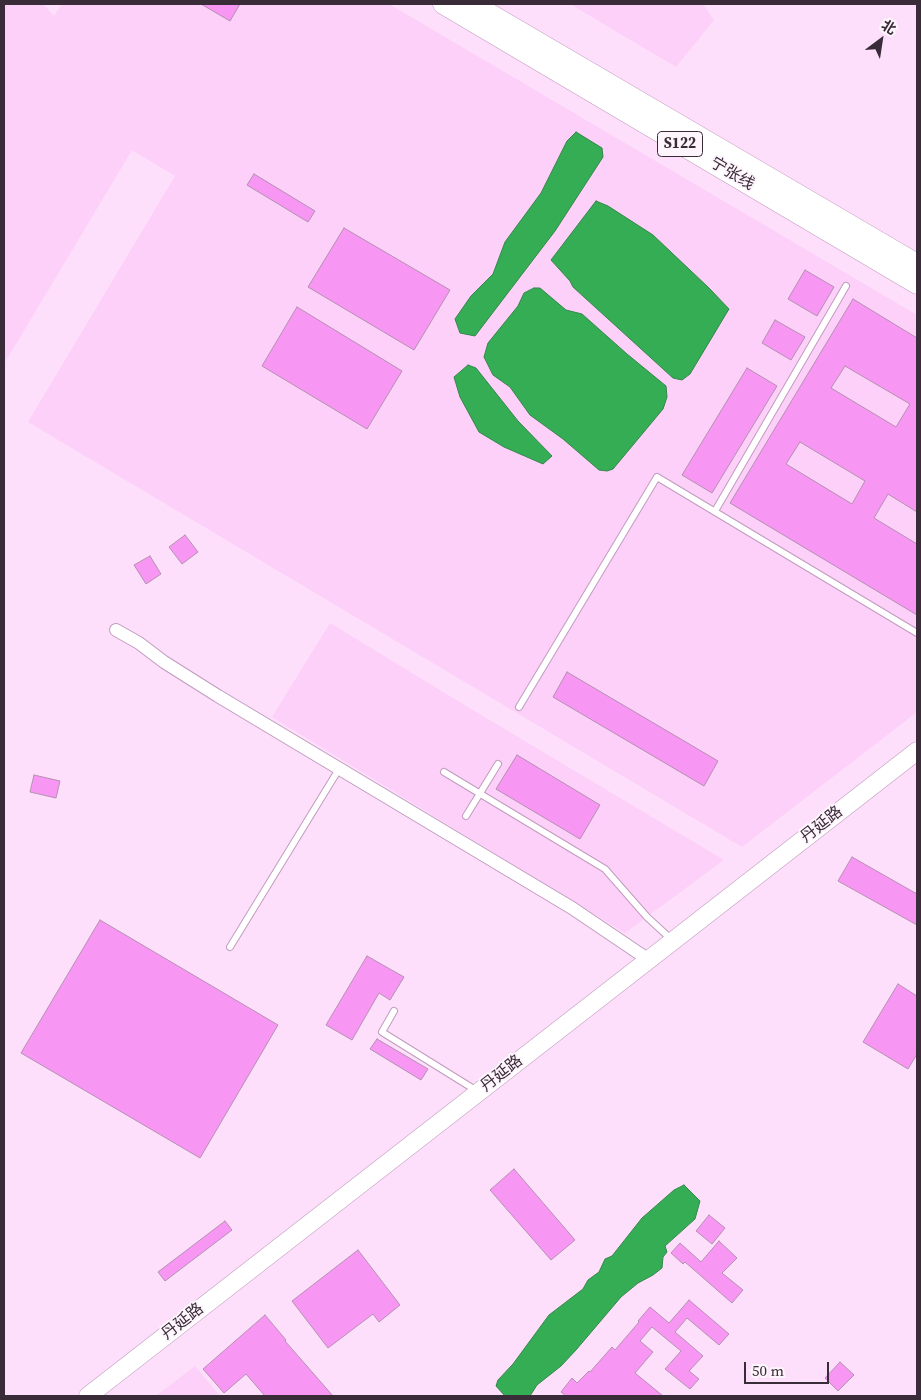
<!DOCTYPE html>
<html>
<head>
<meta charset="utf-8">
<style>
	body { margin:0 }
	#map { position:relative; width:921px; height:1400px; overflow:hidden; background:#fedffb; font-family:"Source Serif 4","Noto Sans SC",serif }
	canvas { display:block }
	.frame { position:absolute; inset:0; border:5px solid #392b38; pointer-events:none }
	.north { position:absolute; left:856px; top:15px; width:50px; height:50px; -webkit-text-stroke:4px #fdf5fc; paint-order:stroke; rotate:31deg; font-size:14px; font-weight:700; line-height:20px; text-align:center; color:#392b38 }
	.north::after { content:''; display:block; margin:auto; width:18px; height:22px; background:#392b38; clip-path:polygon(50% 0,100% 100%,50% 72%,0 100%) }
	.scale { position:absolute; left:744px; top:1362px; width:85px; height:22px; box-sizing:border-box; border:2px solid #392b38; border-top:0; padding-left:6px; font-size:15px; line-height:18px; white-space:nowrap; color:#392b38; -webkit-text-stroke:4px #fdf5fc; paint-order:stroke }
</style>
</head>
<body>
<div id="map">
<canvas width="921" height="1400"></canvas>
<div class="frame"></div>
<div class="north">北</div>
<div class="scale">50 m</div>
</div>
<script>
const c = document.querySelector('canvas').getContext('2d');
c.lineJoin = 'round';
function paint(path, color) {
  c.fillStyle = color;
  c.fill(path, 'evenodd');
}
function toPath(rows) {
  const path = new Path2D();
  for (const r of rows) {
    path.moveTo(r[0], r[1]);
    for (let i = 2; i < r.length; i += 2) path.lineTo(r[i], r[i + 1]);
  }
  return path;
}
function strokePath(path, color, width, dash) {
  c.strokeStyle = color;
  c.lineWidth = width;
  c.lineCap = dash ? 'butt' : 'round';
  c.setLineDash(dash || []);
  c.stroke(path);
}
function write(font, color, halo, rows, align = 'center') {
  c.font = font + ' "Source Serif 4","Noto Sans SC",serif';
  c.lineWidth = 4;
  c.setLineDash([]);
  c.textBaseline = 'middle';
  c.strokeStyle = halo;
  c.fillStyle = color;
  for (const [text, x, y, turn = 0] of rows) {
    c.save();
    c.translate(x, y);
    c.rotate((+turn || 0) * Math.PI / 180);
    c.textAlign = isNaN(turn) ? turn : align;
    if (halo) c.strokeText(text, 0, 0);
    c.fillText(text, 0, 0);
    c.restore();
  }
}
paint(toPath([
	[4,4,43,4,54,16,62,4,389,4,917,315,917,712,742,847,28,422,175,176,132,150,4,364],
	[570,4,703,4,714,20,676,67],
	[330,623,466,706,724,860,625,933,272,717],
	[195,1366,220,1396,156,1396]
]), '#fcd0f9');
const water = toPath([
	[576,132,602,148,603,157,555,231,475,336,460,333,455,319,471,296,493,274,505,242,541,193,567,141,576,132],
	[596,201,608,206,653,235,709,288,729,309,690,374,682,380,673,378,573,287,570,281,551,260,596,201],
	[534,288,540,288,566,310,582,314,627,354,666,386,667,397,663,409,613,469,607,471,599,470,563,439,530,415,510,387,493,375,484,357,488,343,518,306,524,293,534,288],
	[468,365,476,368,518,421,552,456,543,464,504,447,479,432,460,397,454,377,468,365],
	[684,1185,700,1201,695,1219,665,1246,667,1252,663,1257,662,1268,653,1275,638,1283,621,1297,576,1350,561,1366,537,1385,530,1396,505,1396,496,1386,498,1380,513,1364,549,1315,583,1289,588,1280,599,1272,605,1259,612,1256,642,1218,674,1190,684,1185]
]);
paint(water, '#34ad54');
strokePath(water, '#36864c', 1);
const building = toPath([
	[201,4,240,4,230,21,201,4],
	[254,174,315,211,308,222,247,185,254,174],
	[344,228,450,290,414,350,308,287,344,228],
	[805,270,834,287,817,316,788,299,805,270],
	[853,299,917,338,917,512,888,494,874,518,917,544,917,615,730,503,853,299],
	[845,366,910,404,896,427,831,388,845,366],
	[800,442,865,481,852,504,786,464,800,442],
	[297,307,402,371,367,429,262,366,297,307],
	[775,320,805,337,791,360,762,343,775,320],
	[747,368,777,386,712,493,682,475,747,368],
	[185,535,198,552,182,564,169,547,185,535],
	[150,556,161,574,146,584,134,565,150,556],
	[567,672,718,761,704,786,553,697,567,672],
	[517,755,600,805,580,839,496,789,517,755],
	[34,775,60,781,56,798,30,792,34,775],
	[852,857,917,894,917,925,838,881,852,857],
	[100,920,278,1025,200,1158,21,1053,100,920],
	[367,956,404,977,390,1000,379,993,352,1040,326,1025,367,956],
	[898,984,917,996,917,1054,908,1069,863,1042,898,984],
	[377,1039,428,1069,421,1080,370,1049,377,1039],
	[514,1169,575,1240,551,1260,490,1190,514,1169],
	[709,1215,725,1228,712,1244,696,1231,709,1215],
	[225,1221,232,1230,165,1281,158,1272,225,1221],
	[719,1241,737,1258,722,1273,743,1290,732,1303,685,1262,683,1264,671,1253,680,1243,701,1262,719,1241],
	[358,1250,400,1305,379,1322,373,1314,328,1348,292,1301,358,1250],
	[689,1300,729,1334,719,1345,687,1318,675,1332,703,1356,689,1371,699,1379,690,1389,665,1369,681,1351,652,1327,640,1341,653,1352,635,1373,663,1396,566,1396,561,1392,572,1378,577,1383,589,1371,590,1372,612,1347,615,1350,639,1322,638,1321,650,1307,669,1323,689,1300],
	[265,1315,286,1340,285,1341,333,1396,265,1396,246,1374,224,1393,203,1369,265,1315],
	[840,1362,854,1375,838,1391,825,1378,840,1362]
]);
paint(building, '#f896f4');
strokePath(building, '#b490b1', 1);
const service = toPath([
	[715,511,846,286],
	[519,707,657,477,917,633],
	[444,772,605,869,647,917,672,940],
	[466,816,498,764],
	[230,947,339,769],
	[394,1011,382,1032,477,1091]
]);
const minor = toPath([
	[116,630,139,643,164,662,218,696,572,908,649,960]
]);
const secondary = toPath([
	[88,1396,917,751]
]);
const primary = toPath([
	[443,4,917,284],
	[473,4,917,264]
]);
strokePath(service, '#c09cbe', 8);
strokePath(minor, '#c09cbe', 14);
strokePath(secondary, '#c09cbe', 19);
strokePath(primary, '#c09cbe', 21);
strokePath(service, '#fff', 6);
strokePath(minor, '#fff', 12);
strokePath(secondary, '#fff', 18);
strokePath(primary, '#fff', 20);
for (const [x, y, w] of [
	[680,144,45]
]) {
  const box = new Path2D();
  box.roundRect(x - w / 2, y - 12.5, w, 25, 4);
  c.fillStyle = '#fdf5fc';
  c.fill(box);
  strokePath(box, '#392b38', 1);
}
write('bold 15px', '#392b38', null, [
	["S122",680,144]
]);
write('16px', '#392b38', '#fdf5fc', [
	["宁张线",732,174,31],
	["丹延路",822,825,-38],
	["丹延路",502,1074,-38],
	["丹延路",183,1322,-38]
]);
</script>
</body>
</html>
